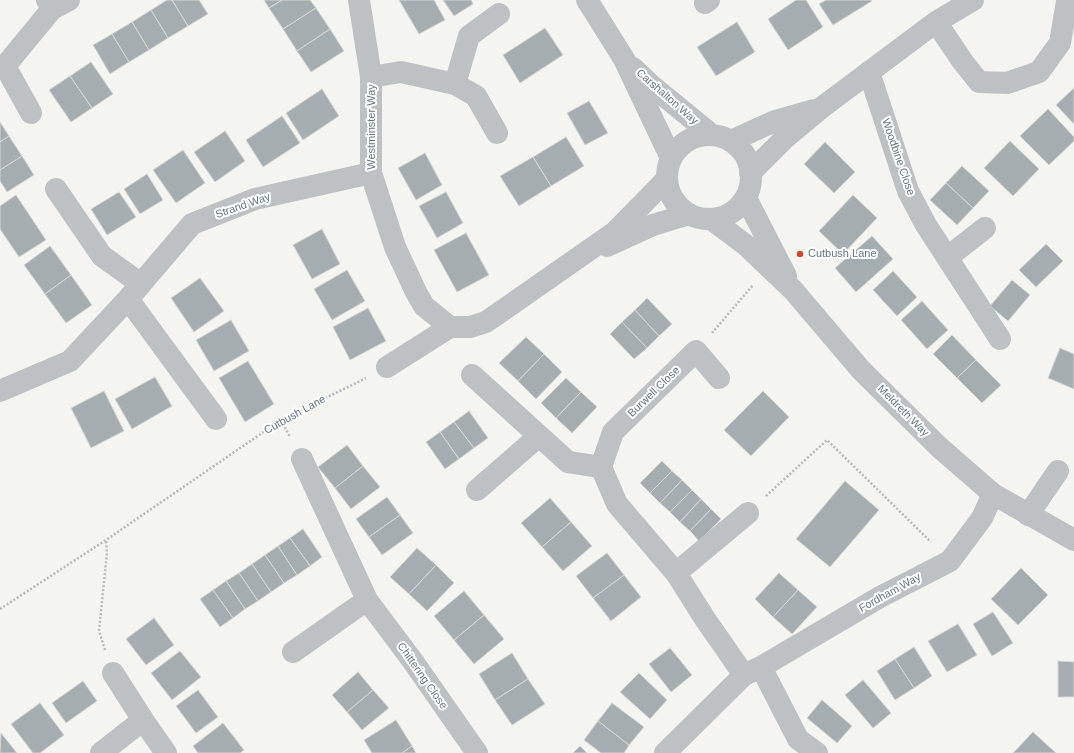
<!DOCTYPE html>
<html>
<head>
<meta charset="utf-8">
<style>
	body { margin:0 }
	canvas { display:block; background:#f4f4f1 }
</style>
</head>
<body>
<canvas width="1074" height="753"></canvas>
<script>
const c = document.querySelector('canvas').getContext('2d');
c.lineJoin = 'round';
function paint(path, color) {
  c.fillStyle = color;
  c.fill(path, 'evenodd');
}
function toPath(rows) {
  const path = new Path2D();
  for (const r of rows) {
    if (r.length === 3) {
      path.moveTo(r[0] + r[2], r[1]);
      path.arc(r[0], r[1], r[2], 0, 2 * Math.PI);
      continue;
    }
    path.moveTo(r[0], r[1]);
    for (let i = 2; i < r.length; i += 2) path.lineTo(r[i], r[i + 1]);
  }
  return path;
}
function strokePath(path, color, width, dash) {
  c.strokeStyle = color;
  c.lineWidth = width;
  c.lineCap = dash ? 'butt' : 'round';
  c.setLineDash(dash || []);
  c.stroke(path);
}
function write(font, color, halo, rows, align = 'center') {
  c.font = font + ' Helvetica,sans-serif';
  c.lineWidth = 4;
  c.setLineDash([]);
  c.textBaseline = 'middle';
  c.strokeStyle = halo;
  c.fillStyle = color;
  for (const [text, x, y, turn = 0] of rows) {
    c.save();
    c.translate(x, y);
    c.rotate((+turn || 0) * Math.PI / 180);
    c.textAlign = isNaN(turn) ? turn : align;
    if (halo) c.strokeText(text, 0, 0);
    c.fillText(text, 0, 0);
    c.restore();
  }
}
const building = toPath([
	[167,0,172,0,188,26,168,38,151,10,167,0],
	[172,0,199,0,208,14,188,26,172,0],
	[264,0,282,0,269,8,264,0],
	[282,0,310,0,316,8,283,29,269,8,282,0],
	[399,0,434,0,445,20,419,34,399,0],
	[443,0,471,0,473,4,454,16,443,0],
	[796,0,806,0,823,27,788,50,768,19,796,0],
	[826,0,871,0,872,1,833,25,819,4,826,0],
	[316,8,330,29,297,51,283,29,316,8],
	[151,10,168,38,149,50,132,22,151,10],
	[132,22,149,50,129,62,112,34,132,22],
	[737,22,755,52,716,76,697,47,737,22],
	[545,28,563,55,520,83,503,55,545,28],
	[330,29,344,51,311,72,297,51,330,29],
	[112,34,129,62,110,74,93,45,112,34],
	[91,62,113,94,92,108,70,76,91,62],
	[70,76,92,108,71,122,49,90,70,76],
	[1074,88,1074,124,1056,105,1074,88],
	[322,89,339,116,303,140,286,113,322,89],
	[589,101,608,133,585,145,567,113,589,101],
	[1048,109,1074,137,1074,141,1049,165,1020,136,1048,109],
	[282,116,300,143,263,167,246,140,282,116],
	[0,122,9,136,0,142,0,122],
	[225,131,245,161,215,182,194,152,225,131],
	[9,136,22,156,0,170,0,142,9,136],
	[566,137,584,166,551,186,533,157,566,137],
	[1010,141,1039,169,1013,196,984,168,1010,141],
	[825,142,855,172,834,193,804,164,825,142],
	[183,150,205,183,176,203,153,170,183,150],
	[425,153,442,185,416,200,398,168,425,153],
	[22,156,34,175,7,192,0,181,0,170,22,156],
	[533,157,551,186,519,206,500,176,533,157],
	[962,166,989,191,973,208,946,183,962,166],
	[147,174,163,200,140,214,124,189,147,174],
	[946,183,973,208,957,225,930,200,946,183],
	[119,192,136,217,107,235,91,209,119,192],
	[446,192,463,223,437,238,419,206,446,192],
	[16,195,46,240,19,257,0,229,0,206,16,195],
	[853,195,877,218,843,254,819,231,853,195],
	[322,229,340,264,312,279,293,245,322,229],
	[466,233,489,275,457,292,434,250,466,233],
	[872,236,893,259,856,292,835,268,872,236],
	[1046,244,1063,261,1036,287,1019,270,1046,244],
	[50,246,71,275,45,294,24,265,50,246],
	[347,270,365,301,332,320,314,289,347,270],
	[893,271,917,297,897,316,873,290,893,271],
	[71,275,92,305,66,323,45,294,71,275],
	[200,278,224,311,194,332,171,298,200,278],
	[1012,280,1030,295,1008,321,990,306,1012,280],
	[647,298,672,324,659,336,635,310,647,298],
	[922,301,948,330,927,349,901,320,922,301],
	[368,308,386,341,350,360,333,327,368,308],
	[635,310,659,336,647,348,622,322,635,310],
	[231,320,249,351,214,371,196,340,231,320],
	[622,322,647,348,634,359,610,334,622,322],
	[952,335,976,360,957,378,933,354,952,335],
	[526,337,544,354,518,381,499,363,526,337],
	[1060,348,1074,354,1074,389,1048,378,1060,348],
	[544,354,562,372,536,399,518,381,544,354],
	[976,360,1001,385,982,403,957,378,976,360],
	[248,361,274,404,245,422,219,378,248,361],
	[155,377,172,406,132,429,115,399,155,377],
	[566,378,581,392,556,418,541,403,566,378],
	[104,391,124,431,91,448,71,408,104,391],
	[763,391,789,417,751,456,724,430,763,391],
	[581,392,597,407,572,433,556,418,581,392],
	[469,411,488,438,474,448,454,422,469,411],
	[454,422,474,448,459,459,440,432,454,422],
	[440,432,459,459,445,469,426,442,440,432],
	[347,445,363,466,335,488,318,467,347,445],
	[662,461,672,471,650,493,640,483,662,461],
	[363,466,380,487,351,509,335,488,363,466],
	[672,471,682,480,660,503,650,493,672,471],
	[682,480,692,490,670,512,660,503,682,480],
	[845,481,879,510,830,567,796,539,845,481],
	[692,490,701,499,680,522,670,512,692,490],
	[387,497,400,515,369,537,356,519,387,497],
	[550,498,571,522,542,547,521,523,550,498],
	[701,499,711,509,690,531,680,522,701,499],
	[711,509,721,519,699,541,690,531,711,509],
	[400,515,413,533,382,555,369,537,400,515],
	[571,522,592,546,563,571,542,547,571,522],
	[303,529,322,557,310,566,290,538,303,529],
	[290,538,310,566,297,575,278,546,290,538],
	[278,546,297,575,284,583,265,555,278,546],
	[417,548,436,565,409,594,390,577,417,548],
	[607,553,624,575,593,598,576,576,607,553],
	[265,555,284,583,271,592,252,564,265,555],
	[252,564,271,592,258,601,239,573,252,564],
	[436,565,454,583,427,611,409,594,436,565],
	[1021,568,1048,595,1018,625,991,599,1021,568],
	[239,573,258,601,245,609,226,581,239,573],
	[779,573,798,590,773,617,755,599,779,573],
	[624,575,641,597,611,621,593,598,624,575],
	[226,581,245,609,233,618,213,590,226,581],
	[213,590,233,618,220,627,200,599,213,590],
	[798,590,817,607,792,634,773,617,798,590],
	[464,591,484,615,454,640,434,616,464,591],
	[993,612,1013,643,992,656,973,624,993,612],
	[484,615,504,639,474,664,454,640,484,615],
	[154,618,174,645,146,665,126,639,154,618],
	[958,624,977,655,947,672,928,641,958,624],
	[914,647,932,676,914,688,895,659,914,647],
	[670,648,692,675,671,692,649,664,670,648],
	[180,651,201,677,172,700,151,673,180,651],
	[512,653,528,679,495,700,479,674,512,653],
	[895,659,914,688,895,700,877,671,895,659],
	[1058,661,1074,662,1074,697,1058,697,1058,661],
	[358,672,373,690,347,712,332,695,358,672],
	[639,673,667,700,650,719,620,692,639,673],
	[528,679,545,704,512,725,495,700,528,679],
	[863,680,891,713,873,728,845,695,863,680],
	[83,681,97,701,66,723,52,703,83,681],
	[198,690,218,717,196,733,176,706,198,690],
	[373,690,389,708,362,730,347,712,373,690],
	[822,700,852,726,837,743,807,718,822,700],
	[40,703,64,735,40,753,33,753,11,724,40,703],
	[612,703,644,727,629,745,598,721,612,703],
	[396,720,412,746,402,753,372,753,364,740,396,720],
	[598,721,629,745,624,753,601,753,584,740,598,721],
	[223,723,244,750,240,753,198,753,193,746,223,723],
	[1033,732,1056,753,1013,753,1033,732],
	[1,733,17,753,0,753,1,733],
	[412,746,416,753,402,753,412,746],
	[580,746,587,753,573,753,580,746]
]);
paint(building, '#a5adb1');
strokePath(building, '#d5d5d3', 1);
strokePath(toPath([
	[712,333,753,285],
	[281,420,290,437],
	[766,496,827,440,931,542],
	[0,609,106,540,281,420,366,378],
	[105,650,99,631,107,553,106,540]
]), '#b7babc', 2.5, [2, 2]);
strokePath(toPath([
	[47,0,52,9,69,0],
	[359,0,371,77,371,173,395,247,416,292,424,306,450,327],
	[705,3,709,0],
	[936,22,963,62,979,82,1007,83,1039,72,1060,43,1067,1],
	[869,72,908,191,926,225,1000,339],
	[371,77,401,72,455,84,476,96,497,133],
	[455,84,469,36,499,14],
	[31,113,5,66,52,9],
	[731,141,775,121,814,110],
	[750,173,785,138,821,108,936,22,973,0],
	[56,189,102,256,141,284],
	[607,246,653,225,689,214],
	[948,257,985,228],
	[128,299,216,419],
	[387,367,450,327,470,327,486,322,615,232,667,179],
	[472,375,568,462,601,467],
	[719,378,696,351,613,432,601,467,617,504,676,573,705,619,744,675],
	[0,391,70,361,128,299,192,224,255,199,371,173],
	[302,459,367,600,412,660,477,753],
	[477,490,539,436],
	[1028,515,1058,471],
	[676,573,748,513],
	[293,652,367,600],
	[761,667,798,739,817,753],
	[113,673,143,720],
	[101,753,143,720,166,753],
	[665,753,744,675,761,667,880,597,950,561,982,518,993,494]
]), '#bdc1c4', 22);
strokePath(toPath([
	[587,0,624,59,671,158],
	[633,68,652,86,712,135],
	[709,177,42],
	[746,198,786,276],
	[711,219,747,246,793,290,861,370,939,447,993,494,1074,540]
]), '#bdc1c4', 22);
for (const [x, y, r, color] of [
	[800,254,4,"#d54730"]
]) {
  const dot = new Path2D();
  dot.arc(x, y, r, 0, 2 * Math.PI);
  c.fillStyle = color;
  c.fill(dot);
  strokePath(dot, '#fff', 1.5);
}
write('11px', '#657680', '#fff', [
	["Carshalton Way",667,97,41],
	["Westminster Way",372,127,-90],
	["Woodbine Close",898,157,71],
	["Strand Way",243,206,-19],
	["Burwell Close",654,392,-44],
	["Meldreth Way",903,411,45],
	["Cutbush Lane",295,415,-29],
	["Fordham Way",890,593,-29],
	["Chittering Close",422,676,55]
]);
write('11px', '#657680', '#fff', [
	["Cutbush Lane",808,254]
], 'left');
</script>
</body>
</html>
